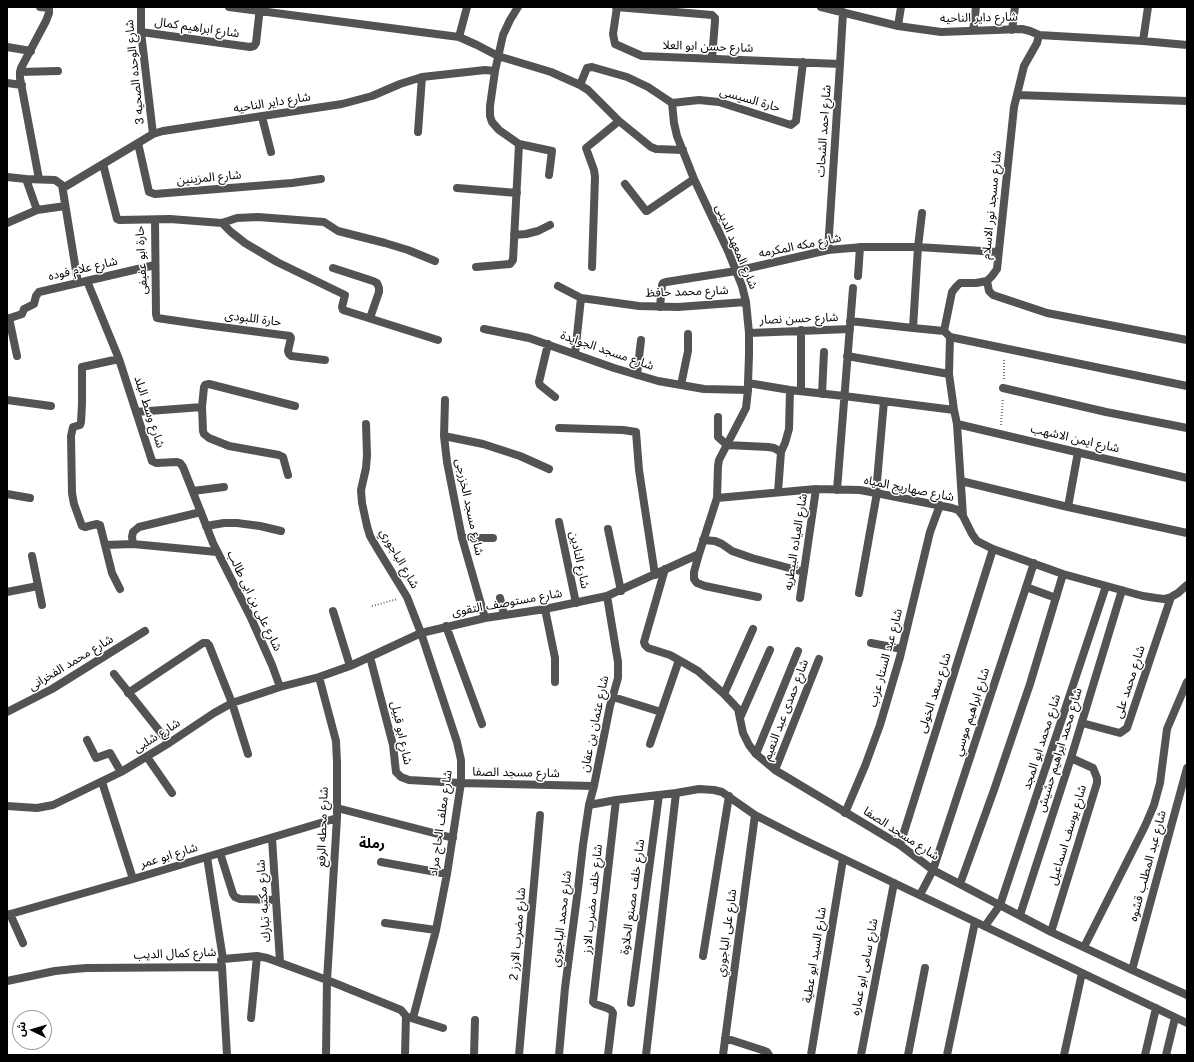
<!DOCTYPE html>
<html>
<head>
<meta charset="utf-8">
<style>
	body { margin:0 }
	#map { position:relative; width:1194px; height:1062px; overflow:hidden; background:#fff; font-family:Helvetica,"Noto Sans Arabic",sans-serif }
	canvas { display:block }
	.frame { position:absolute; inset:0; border:8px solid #000; pointer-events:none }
	.north { position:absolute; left:12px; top:1010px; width:40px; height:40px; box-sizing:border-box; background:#fff; border:1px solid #999; border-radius:50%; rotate:275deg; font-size:11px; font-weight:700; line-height:16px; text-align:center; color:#000 }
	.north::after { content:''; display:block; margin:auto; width:14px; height:18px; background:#000; clip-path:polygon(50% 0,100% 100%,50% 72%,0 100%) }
</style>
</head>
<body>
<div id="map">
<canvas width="1194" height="1062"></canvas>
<div class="frame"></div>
<div class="north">ش</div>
</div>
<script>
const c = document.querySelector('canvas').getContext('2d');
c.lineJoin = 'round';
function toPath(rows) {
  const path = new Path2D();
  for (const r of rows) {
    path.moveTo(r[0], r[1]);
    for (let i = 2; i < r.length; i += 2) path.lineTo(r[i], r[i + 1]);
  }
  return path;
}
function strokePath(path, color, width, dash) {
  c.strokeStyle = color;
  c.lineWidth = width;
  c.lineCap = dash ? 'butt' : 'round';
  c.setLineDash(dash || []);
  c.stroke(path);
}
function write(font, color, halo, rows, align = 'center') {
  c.font = font + ' Helvetica,"Noto Sans Arabic",sans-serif';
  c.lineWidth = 3;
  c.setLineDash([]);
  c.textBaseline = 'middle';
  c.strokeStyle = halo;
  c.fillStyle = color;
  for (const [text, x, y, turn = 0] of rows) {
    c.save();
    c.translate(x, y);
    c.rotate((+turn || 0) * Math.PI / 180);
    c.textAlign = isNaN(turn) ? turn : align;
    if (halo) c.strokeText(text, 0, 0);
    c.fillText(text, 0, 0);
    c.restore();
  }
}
strokePath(toPath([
	[1004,379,1004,358],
	[1001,425,1003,398],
	[372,606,398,599]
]), '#757575', 2, [1, 2]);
strokePath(toPath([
	[40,7,49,8],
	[141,7,141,32,153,134],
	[229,7,459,37,477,45,498,56,551,72,580,85,588,90,619,121,651,147,656,149,683,150],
	[518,7,510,20,503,35,495,71,490,106,490,116,492,122,499,130,519,144,552,151,549,175],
	[616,7,712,15,715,18,715,21,712,59],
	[617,7,613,34,615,44,642,56,840,64],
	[821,7,898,26,941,32,1022,29,1030,31,1039,35,1143,41,1187,45],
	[898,26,901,7],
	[1012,30,1015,7],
	[973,31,976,7],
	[141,32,250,47,254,46,256,43,260,7],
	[459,37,467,7],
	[1143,41,1148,7],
	[7,47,31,51],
	[20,72,58,71],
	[7,83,22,85],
	[580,85,587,68,592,67,627,77,648,87,672,103],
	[1017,95,1187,101],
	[672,103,674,123,677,136,694,179,728,251,742,286,746,302,749,333,749,355,748,383,748,390,746,408,719,460,718,466,717,498,699,554,694,572,694,579,697,583,705,586,758,597],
	[672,103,699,100,719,102,791,125,796,121,803,62],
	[262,117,271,152],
	[418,132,422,77],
	[138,143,149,192,155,194,292,183,321,179],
	[103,164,117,219,119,220,170,219,222,223,237,218,258,217,324,222,338,231,385,243,408,250,435,261],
	[7,177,26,179,55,180,62,185,78,283],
	[26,179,37,210],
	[39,179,20,78,20,72,21,68,46,21,49,13,49,7],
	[625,184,646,211,647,211,694,179],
	[63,188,153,134,163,131,342,104,372,96,400,84,422,77,485,70,495,71],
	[457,188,517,193],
	[155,220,156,314,157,318,205,325,290,336,291,338,288,351,289,354,291,356,325,360],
	[7,223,37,210,65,206],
	[222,223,231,232,245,243,277,262,345,295,342,307,343,310,438,340],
	[514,235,526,234,538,231,550,225],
	[828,250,840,64,843,12],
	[476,267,510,264,513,260,519,144],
	[592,267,595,177,594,170,586,148,619,121],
	[333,268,373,281,377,283,379,288,379,292,370,318],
	[858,276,860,247],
	[87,281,119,359,152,461,156,463,177,462,180,463,183,467,213,543,251,618,272,665,280,687],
	[987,281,989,291,993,295,1047,313,1187,340],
	[558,286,581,298,639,306,678,307,746,302],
	[660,307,662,285,663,283,666,282,736,271,828,250,863,247,918,247,998,252],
	[9,318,17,356],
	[7,319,22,314,24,309,34,304,36,296,39,292,155,265],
	[850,321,913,328,944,331],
	[913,328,918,247,922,213],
	[484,329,529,338,614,368,658,381,704,389,748,390],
	[749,333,850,329],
	[950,337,1187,386],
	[548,344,539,382,540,385,555,397],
	[575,354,581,298],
	[847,356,949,374],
	[119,359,82,367,82,404,81,422,80,425,73,427,71,436,72,493,74,504,82,526,85,527,97,524,100,525,112,573,120,589],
	[637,375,641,340],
	[748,383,790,390,844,396,954,410],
	[681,385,688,351,688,334],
	[1003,388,1106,412,1187,428],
	[801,391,801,330],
	[822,394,824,352],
	[7,400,51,406],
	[445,400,444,436,447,462,462,538,485,618],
	[202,407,204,387,205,385,209,384,295,406],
	[136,412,202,407,203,431,204,434,209,438,229,446,279,455,283,457,288,475],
	[718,417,718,437,727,445,768,447,774,448,781,452,778,492],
	[366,424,367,455,366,468,361,490,362,503,367,526,370,536,377,548,407,597,421,633,457,742,461,760,461,783,447,874,436,930,413,1018],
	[957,424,1187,478],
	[559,428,623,430,636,432,639,470,655,575],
	[444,436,483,444,520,456,549,469],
	[781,452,785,443,789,429,790,390],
	[961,481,1068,507,1078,452],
	[837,490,853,288],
	[193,491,224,487],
	[876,493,884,401],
	[7,494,30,498],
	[717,498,816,489,860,490,876,493,952,508,958,510,963,516,972,534,977,541,993,549,1063,574,1143,596,1156,598,1164,599,1171,597,1178,593,1187,585],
	[1068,507,1187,533],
	[963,516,957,424,954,410,949,374,950,337,944,331,952,292,956,287,960,283,976,283,987,281,992,276,997,269,1014,107,1024,66,1037,43,1039,35],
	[559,522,576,603],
	[206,526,224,523,237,523,260,526,281,531],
	[608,529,621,591],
	[462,538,493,538],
	[703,540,715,541,722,544,732,551,752,558,804,572],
	[133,544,132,537,133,532,139,527,201,512],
	[105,545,133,544,217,552],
	[32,556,42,605],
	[665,569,644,642,645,645,648,648,670,655,679,660,698,671,724,694,738,709,743,733,749,745,756,754,775,770,900,845,933,870,1051,932,1132,970,1187,995],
	[1026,587,1056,598],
	[7,592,38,586],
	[859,593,877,493],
	[500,598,504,615],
	[800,598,816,489],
	[545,609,555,658,555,682],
	[333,611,350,666],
	[446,626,482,724],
	[871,643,902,649],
	[370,657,393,745,396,772,401,777,409,780,461,783,594,786],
	[114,674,169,743],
	[319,677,336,741,337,763,337,818,327,980,326,1055],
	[128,693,203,643,207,643,209,645,232,703,248,754],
	[724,694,753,629],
	[613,697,661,712],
	[7,712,52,689,145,631],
	[740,718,770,650],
	[1082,723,1120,733,1127,728,1171,597],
	[87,740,96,758,110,753,121,772],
	[650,744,679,660],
	[756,754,798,651],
	[147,757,172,793],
	[775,770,819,659],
	[102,782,133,879],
	[589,805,616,800,676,793,699,789,714,790,722,792,755,815,800,838,1187,1023],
	[7,806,37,808,53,805,121,772,169,743,214,713,232,703,280,687,319,677,350,666,421,633,485,618,545,609,607,596,699,554],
	[337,808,453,838],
	[845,813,865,766,880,725,900,657,930,532,940,505],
	[272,838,280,962],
	[900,845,993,549],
	[220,853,233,894,235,897,240,899,275,900],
	[207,857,223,959],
	[381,862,447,874],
	[960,884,994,790,1030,684,1063,574],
	[920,895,933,870,1034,563],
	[10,914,23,943],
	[7,915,133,879,337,818],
	[1020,915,1071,758,1122,590],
	[385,923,436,930],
	[985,926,1000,905,1106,586],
	[1051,932,1097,783,1097,778,1093,768,1071,758],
	[1084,947,1145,826,1154,805,1160,783,1167,729,1187,682],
	[703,956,729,796],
	[222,967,227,1055],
	[1132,970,1187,768],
	[7,981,55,971,74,969,87,968,222,967,221,960,223,959,257,956,267,958,327,980,401,1010,406,1016,405,1055],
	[631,1003,659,795],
	[408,1017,443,1028],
	[251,1018,257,956],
	[725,1038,762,1050,767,1052,769,1055],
	[474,1055,475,1020],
	[519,1055,540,815],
	[559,1055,565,988,578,889,583,845,589,805,594,786,610,706,618,678,618,662,607,596],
	[608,1055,613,1013,611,1010,607,1008,595,1004,593,1002,616,800],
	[646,1055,676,793],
	[723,1055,755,815],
	[811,1055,843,859],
	[861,1055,894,883],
	[908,1055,925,968],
	[947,1055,975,922],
	[1064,1055,1082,973],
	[1145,1055,1156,1008],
	[1166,1055,1175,1018]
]), '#535353', 8);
write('12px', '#000', '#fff', [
	["شارع داير الناحيه",979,18,-1],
	["شارع ابراهيم كمال",197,28,8],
	["شارع حسن ابو العلا",708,47,2],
	["شارع الوحده الصحيه 3",135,72,-96],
	["حارة السيسى",750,100,16],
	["شارع داير الناحيه",272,103,-9],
	["شارع احمد الشحات",824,131,-86],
	["شارع المزينين",209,178,-5],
	["شارع مسجد نور الاسلام",992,205,-84],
	["شارع مكه المكرمه",800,246,-11],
	["شارع المعهد الدينى",736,247,67],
	["حارة ابو عفيفى",142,260,-93],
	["شارع علام فوده",83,269,-13],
	["شارع محمد حافظ",687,292,-2],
	["حارة اللبودى",253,319,7],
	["شارع حسن نصار",799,319,-2],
	["شارع مسجد الجوايدة",607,351,19],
	["شارع وسط البلد",149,412,72],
	["شارع ايمن الاشهب",1075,439,13],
	["شارع صهاريج المياه",909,489,11],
	["شارع مسجد الخزرجى",469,507,78],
	["شارع العياده البيطريه",796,542,-81],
	["شارع الباجوري",399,559,60],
	["شارع النادين",579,560,78],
	["شارع على بن ابى طالب",254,601,64],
	["شارع مستوصف التقوى",507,603,-10],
	["شارع عبد الستار عزب",886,658,-75],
	["شارع محمد الفخرانى",71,663,-31],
	["شارع محمد على",1130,682,-72],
	["شارع سعد الخولى",935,693,-72],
	["شارع حمدى عبد النعيم",786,710,-69],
	["شارع ابراهيم موسي",972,712,-72],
	["شارع عثمان بن عفان",595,724,-78],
	["شارع ابو قبيل",401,733,78],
	["شارع شلبى",157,736,-32],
	["شارع محمد ابو المجد",1042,742,-72],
	["شارع محمد ابراهيم حشيش",1060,750,-73],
	["شارع مسجد الصفا",516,773,1],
	["شارع معلف الحاج مراد",441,823,-82],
	["شارع محطه الرفع",323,827,-88],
	["شارع مسجد الصفا",901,834,33],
	["شارع يوسف اسماعيل",1068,835,-73],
	["شارع ابو عمر",169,856,-17],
	["شارع عبد المطلب قشوه",1148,866,-75],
	["شارع خلف مصنع الحلاوة",633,897,-82],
	["شارع خلف مضرب الارز",593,899,-84],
	["شارع مكتبه تبارك",264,901,-94],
	["شارع محمد الباجوري",562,919,-83],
	["شارع على الباجوري",727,933,-82],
	["شارع مضرب الارز 2",518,934,-85],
	["شارع كمال الديب",175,954,-2],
	["شارع السيد ابو عطية",815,955,-81],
	["شارع سامى ابو عماره",865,967,-79]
]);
write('bold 14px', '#000', '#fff', [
	["رملة",372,844]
]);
</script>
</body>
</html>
